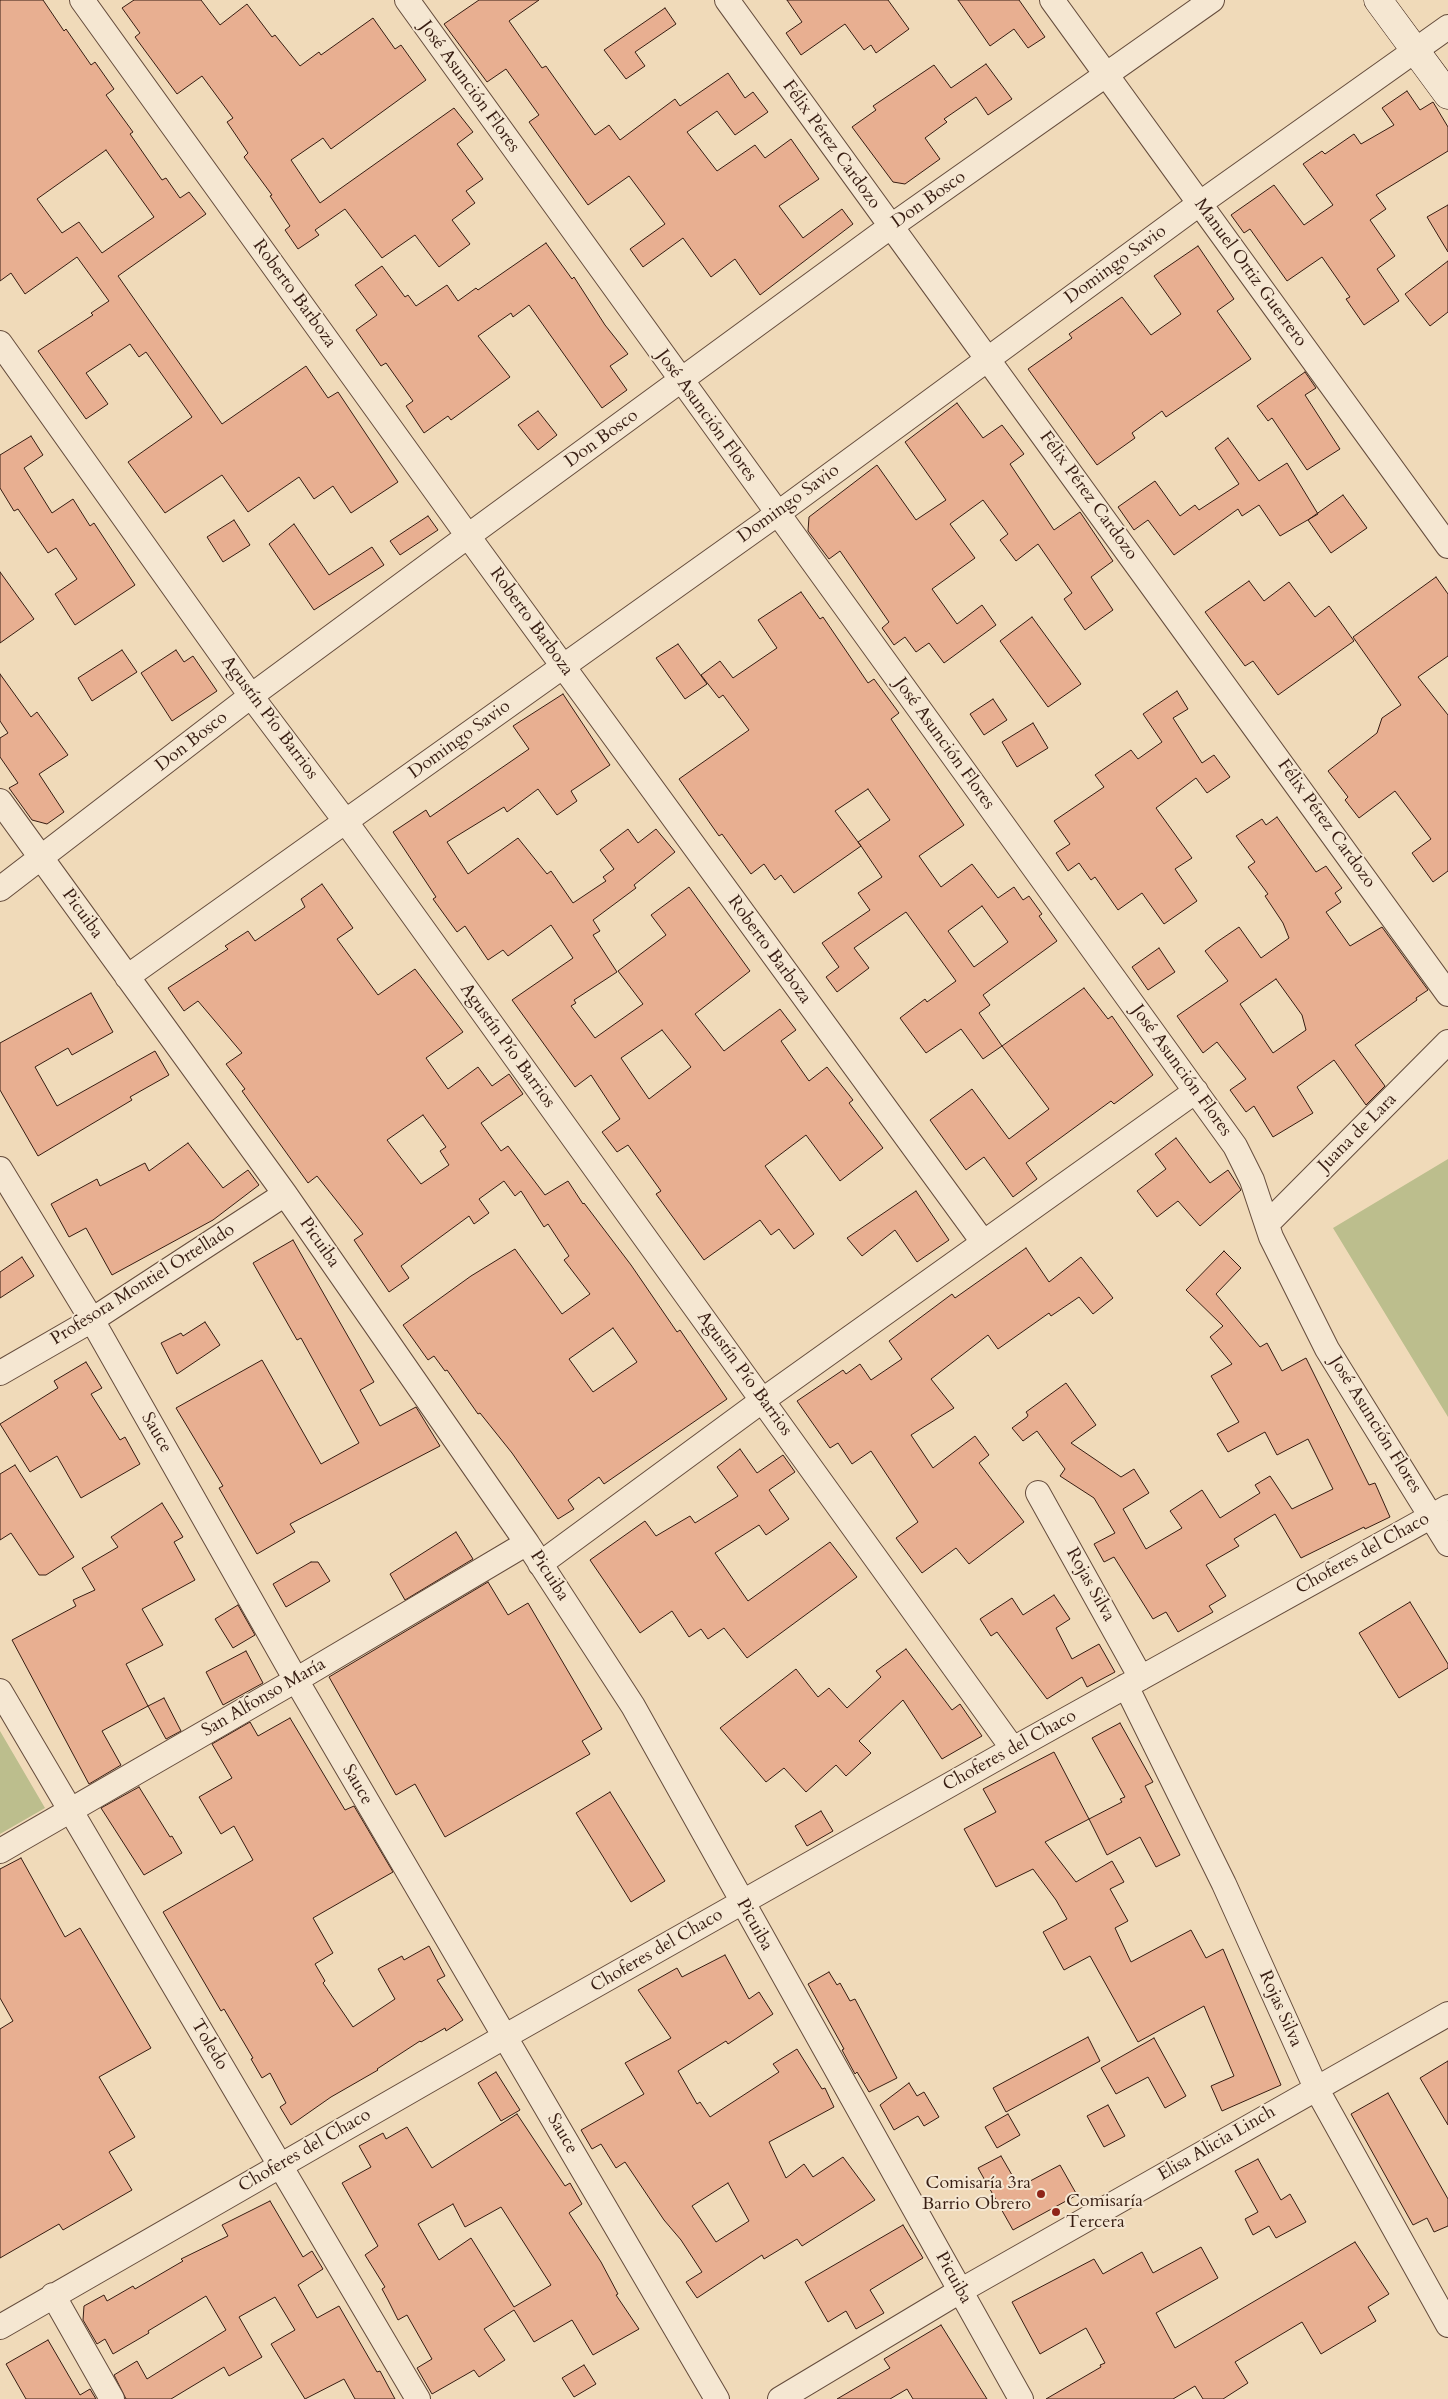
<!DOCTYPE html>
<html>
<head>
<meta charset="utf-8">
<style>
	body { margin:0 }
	canvas { display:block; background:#f0dab9 }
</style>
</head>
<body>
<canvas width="1448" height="2399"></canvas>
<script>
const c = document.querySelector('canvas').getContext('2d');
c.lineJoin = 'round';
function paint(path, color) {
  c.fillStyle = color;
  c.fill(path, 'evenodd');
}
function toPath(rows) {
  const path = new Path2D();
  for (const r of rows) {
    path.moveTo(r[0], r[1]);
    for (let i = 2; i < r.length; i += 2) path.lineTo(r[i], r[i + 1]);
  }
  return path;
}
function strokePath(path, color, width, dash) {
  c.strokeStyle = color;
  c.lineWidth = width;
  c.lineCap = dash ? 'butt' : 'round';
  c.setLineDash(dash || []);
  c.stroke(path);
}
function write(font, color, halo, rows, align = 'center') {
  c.font = font + ' Cardo,serif';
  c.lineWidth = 4;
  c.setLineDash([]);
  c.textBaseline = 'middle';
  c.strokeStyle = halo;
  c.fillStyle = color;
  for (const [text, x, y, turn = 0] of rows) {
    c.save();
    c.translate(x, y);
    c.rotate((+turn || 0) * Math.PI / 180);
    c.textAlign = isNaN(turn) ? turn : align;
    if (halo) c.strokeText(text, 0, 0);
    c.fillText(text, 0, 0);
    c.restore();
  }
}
paint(toPath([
	[1448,1159,1448,1417,1333,1228],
	[0,1731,45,1808,0,1834]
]), '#bcbe8d');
const building = toPath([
	[0,0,43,0,64,31,66,29,91,65,95,62,114,89,106,95,133,132,130,134,162,180,166,178,180,198,189,192,206,214,118,276,222,424,306,366,328,398,338,392,398,482,351,513,333,486,314,499,299,477,248,512,222,475,165,513,128,462,192,417,146,352,139,357,130,344,86,373,108,404,86,419,38,351,93,315,91,313,109,301,77,257,25,294,11,273,0,281,0,0],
	[106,150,154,217,102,253,79,222,62,233,37,199,106,150],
	[134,0,201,0,220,25,247,4,272,37,275,35,300,66,319,52,321,55,373,18,395,49,401,45,426,80,331,149,323,138,291,160,320,203,454,108,473,132,457,144,483,179,466,191,475,203,452,220,470,244,439,267,415,235,382,258,345,209,315,230,319,235,298,249,285,230,290,226,270,196,272,195,244,157,248,153,227,122,233,118,202,76,177,94,135,37,140,33,122,8,134,0],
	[479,0,539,0,509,21,542,68,546,66,595,135,609,125,620,140,675,99,680,106,728,73,745,98,753,92,768,112,735,135,717,111,687,132,717,171,755,145,765,158,791,139,819,179,779,206,803,238,842,209,853,224,760,295,735,259,711,277,683,238,643,267,630,249,665,224,629,176,588,205,529,122,539,115,506,69,487,82,444,24,479,0],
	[787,0,888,0,909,29,876,53,871,45,864,50,845,24,801,55,786,33,802,22,787,0],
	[958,0,1019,0,1045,37,1028,48,1014,29,990,46,958,0],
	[665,8,676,24,635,52,645,66,626,79,604,50,665,8],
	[986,64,1012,99,988,115,976,97,944,119,947,122,925,138,940,159,905,184,893,182,852,127,876,110,873,106,934,65,951,88,986,64],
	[1407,91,1420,110,1433,102,1448,127,1448,151,1376,195,1386,209,1370,220,1395,256,1377,269,1399,301,1364,325,1346,299,1350,297,1322,257,1287,281,1250,229,1244,233,1231,215,1274,185,1304,225,1333,205,1303,164,1322,151,1325,154,1354,134,1361,144,1394,125,1382,108,1407,91],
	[1448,205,1448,252,1427,217,1448,205],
	[546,243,572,279,574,277,605,325,628,354,610,366,627,390,602,408,529,305,513,317,511,313,478,336,510,377,451,420,448,416,424,433,406,406,413,401,386,363,381,366,356,330,377,315,355,285,382,266,405,297,408,295,416,306,447,285,458,301,476,288,478,290,546,243],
	[1198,246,1234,299,1217,311,1251,359,1166,417,1162,411,1132,433,1135,438,1097,465,1028,369,1072,338,1069,334,1122,297,1151,335,1181,314,1154,276,1198,246],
	[1448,261,1448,312,1430,326,1405,294,1448,261],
	[1305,372,1316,388,1305,395,1340,449,1307,470,1272,418,1268,421,1257,406,1305,372],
	[957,403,983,438,1002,425,1024,454,1010,464,1054,530,1080,512,1113,561,1091,577,1113,610,1085,630,1064,599,1072,593,1038,544,1016,561,1000,540,1008,534,983,500,950,524,975,558,932,589,957,624,982,605,996,625,944,663,929,643,916,652,905,637,894,645,882,628,889,622,840,551,829,559,808,531,809,517,877,465,916,520,946,500,905,442,957,403],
	[538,411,557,435,538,450,518,425,538,411],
	[31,436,43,455,24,468,52,513,73,499,90,526,94,523,135,585,75,625,55,594,77,579,56,548,48,553,18,509,14,511,0,488,0,455,31,436],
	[1228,438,1259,481,1287,463,1318,514,1280,536,1259,505,1242,516,1238,509,1174,555,1148,520,1134,530,1118,507,1155,481,1180,516,1195,505,1199,510,1239,484,1215,448,1228,438],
	[1343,495,1367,528,1331,553,1308,520,1343,495],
	[428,516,438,530,400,555,390,541,428,516],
	[234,520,250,545,223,562,207,537,234,520],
	[294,524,329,575,372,547,384,565,314,610,269,544,294,524],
	[0,572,34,619,0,643,0,572],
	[1436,577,1448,594,1448,656,1418,677,1448,715,1448,871,1433,882,1412,853,1431,839,1395,791,1359,818,1345,800,1348,797,1328,771,1377,733,1382,718,1401,705,1353,637,1436,577],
	[1249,581,1264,601,1289,582,1315,617,1329,606,1354,641,1278,695,1253,661,1245,666,1205,612,1249,581],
	[801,592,820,619,823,617,868,683,874,679,899,713,891,719,964,825,919,856,941,887,972,864,998,898,1014,887,1023,900,1029,896,1042,914,1039,916,1057,941,983,995,990,1005,979,1013,1002,1046,983,1059,961,1029,926,1053,900,1018,925,999,927,1002,956,981,906,912,854,948,869,968,837,992,826,977,839,967,822,943,870,910,858,893,882,877,861,846,794,893,781,875,775,880,764,864,751,874,722,834,719,836,679,779,749,730,723,695,719,698,701,675,720,661,733,678,777,648,758,620,801,592],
	[868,789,890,820,858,842,861,846,835,811,868,789],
	[982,906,1008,942,974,967,948,931,982,906],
	[1032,617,1081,684,1048,707,1000,641,1032,617],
	[678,644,707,684,685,699,656,658,678,644],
	[122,650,137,672,92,701,78,678,122,650],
	[176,650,184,662,193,656,217,691,172,721,141,673,176,650],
	[0,674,31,717,37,712,68,755,39,774,64,812,47,824,32,820,9,788,18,783,0,757,0,738,8,733,0,721,0,674],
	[1177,691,1188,709,1173,718,1202,763,1214,755,1230,777,1207,793,1196,778,1156,808,1192,858,1175,869,1197,901,1164,924,1142,893,1118,910,1095,877,1091,880,1079,863,1068,871,1056,853,1070,844,1054,821,1104,787,1095,775,1131,750,1138,759,1162,742,1143,714,1177,691],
	[563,694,610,765,571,791,577,801,557,815,538,789,507,812,504,807,447,842,468,874,518,838,547,874,551,871,573,903,606,881,603,877,614,869,600,850,628,829,638,843,656,829,675,852,634,885,636,888,593,920,600,931,593,935,617,972,574,1000,576,1003,571,1006,595,1038,643,1004,618,971,666,935,651,915,689,887,750,971,695,1014,724,1051,780,1009,796,1030,781,1041,809,1081,827,1067,853,1100,849,1103,883,1148,840,1181,806,1135,765,1166,814,1234,794,1249,779,1229,771,1235,760,1220,704,1260,656,1194,661,1191,628,1145,617,1152,602,1132,620,1119,591,1075,575,1087,512,1000,573,958,551,925,508,956,503,950,488,960,465,926,457,932,433,899,436,897,393,832,426,810,430,817,529,749,513,726,563,694],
	[662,1030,691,1067,649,1099,621,1058,662,1030],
	[993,699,1007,720,984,735,970,714,993,699],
	[1033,723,1048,748,1017,767,1002,742,1033,723],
	[1277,817,1316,872,1326,866,1342,888,1335,893,1341,902,1326,912,1350,946,1382,927,1428,990,1416,998,1417,1000,1355,1045,1385,1086,1366,1105,1334,1060,1297,1087,1313,1113,1273,1137,1254,1106,1246,1112,1230,1090,1246,1079,1217,1042,1203,1053,1177,1016,1228,981,1205,951,1214,944,1239,927,1261,958,1289,938,1283,923,1265,896,1268,894,1248,867,1255,862,1236,836,1262,819,1266,825,1277,817],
	[1276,979,1302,1015,1306,1030,1273,1053,1240,1004,1276,979],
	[322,884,353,928,337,939,378,995,415,969,463,1032,426,1058,448,1089,478,1067,492,1086,509,1074,523,1094,481,1123,501,1151,508,1146,545,1195,568,1181,583,1204,584,1203,631,1265,677,1332,680,1330,727,1399,604,1484,599,1477,568,1500,574,1509,558,1519,512,1453,480,1413,478,1414,447,1370,445,1371,434,1356,428,1360,403,1325,471,1276,515,1249,562,1314,590,1294,564,1260,569,1256,548,1224,544,1227,521,1191,515,1196,504,1181,479,1199,489,1213,474,1224,469,1216,401,1266,409,1278,389,1292,354,1240,363,1234,317,1176,308,1183,242,1091,245,1089,226,1064,242,1053,198,1001,184,1011,168,988,228,949,225,946,248,931,255,941,305,907,301,899,322,884],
	[423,1115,446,1147,440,1151,449,1165,421,1184,387,1140,423,1115],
	[613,1328,637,1362,593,1392,569,1359,613,1328],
	[1159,948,1175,972,1148,990,1132,967,1159,948],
	[1084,988,1108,1019,1112,1016,1153,1075,1114,1104,1111,1101,1026,1163,1037,1179,1013,1197,984,1157,966,1170,930,1120,972,1089,1009,1139,1049,1109,1002,1046,1084,988],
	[91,993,113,1032,72,1055,68,1048,35,1067,57,1106,155,1051,169,1075,130,1097,132,1100,38,1156,0,1090,0,1043,91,993],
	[1176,1138,1210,1183,1228,1170,1241,1190,1200,1226,1178,1201,1157,1217,1137,1191,1166,1169,1155,1154,1176,1138],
	[188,1143,223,1188,248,1170,259,1185,213,1220,112,1275,86,1228,69,1237,51,1204,97,1179,100,1186,145,1163,149,1171,188,1143],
	[916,1191,949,1240,917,1262,895,1230,862,1256,847,1238,916,1191],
	[293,1240,374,1382,360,1390,380,1426,416,1407,440,1446,290,1524,295,1532,257,1554,219,1488,223,1486,176,1408,262,1360,321,1464,359,1443,301,1338,297,1340,253,1263,293,1240],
	[1026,1248,1049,1282,1081,1257,1113,1298,1093,1314,1079,1297,1051,1316,1049,1313,998,1349,988,1335,931,1379,954,1408,911,1435,933,1468,975,1436,989,1455,979,1463,1024,1522,969,1564,956,1548,922,1573,896,1538,918,1522,871,1451,852,1464,838,1443,830,1448,797,1401,843,1370,846,1374,860,1364,871,1380,902,1359,889,1341,952,1294,955,1298,1026,1248],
	[1224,1251,1241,1268,1216,1294,1260,1347,1267,1343,1282,1371,1306,1358,1369,1485,1375,1483,1390,1517,1365,1529,1364,1527,1301,1558,1275,1514,1234,1539,1239,1546,1206,1565,1226,1596,1209,1606,1213,1612,1178,1632,1166,1612,1153,1619,1114,1557,1104,1562,1094,1544,1115,1533,1094,1498,1060,1476,1065,1469,1037,1431,1023,1441,1012,1428,1027,1417,1028,1415,1026,1412,1066,1383,1096,1425,1071,1443,1121,1477,1134,1469,1149,1493,1123,1509,1146,1549,1182,1528,1170,1511,1202,1490,1220,1518,1260,1493,1255,1485,1270,1476,1292,1509,1333,1489,1308,1439,1277,1455,1265,1432,1228,1452,1217,1434,1239,1422,1211,1376,1232,1364,1210,1337,1223,1326,1186,1290,1224,1251],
	[22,1257,34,1276,0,1298,0,1272,22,1257],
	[205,1322,220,1345,177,1374,161,1343,181,1333,183,1336,205,1322],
	[86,1362,102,1388,91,1394,120,1440,125,1437,140,1464,81,1498,57,1456,30,1472,0,1424,58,1388,54,1381,86,1362],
	[740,1449,757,1473,783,1455,795,1472,769,1490,789,1519,766,1535,759,1525,715,1553,748,1601,830,1542,857,1577,747,1658,724,1628,708,1639,701,1629,689,1637,672,1611,640,1633,590,1560,645,1521,656,1536,690,1516,695,1523,738,1496,717,1467,740,1449],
	[15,1465,74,1557,46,1575,39,1575,11,1533,0,1540,0,1474,15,1465],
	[162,1503,183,1537,174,1542,195,1580,142,1609,163,1645,126,1664,148,1706,102,1731,121,1765,89,1784,12,1640,76,1606,73,1600,95,1590,82,1568,118,1547,111,1537,162,1503],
	[456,1532,473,1559,405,1600,390,1574,456,1532],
	[311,1562,318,1562,330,1581,286,1607,273,1584,311,1562],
	[488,1582,508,1615,528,1603,602,1729,582,1741,590,1754,445,1837,415,1784,396,1795,329,1677,488,1582],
	[1054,1595,1070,1619,1056,1628,1072,1659,1099,1644,1115,1672,1087,1687,1082,1677,1047,1699,997,1632,991,1636,980,1619,1012,1598,1023,1615,1054,1595],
	[1410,1602,1448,1664,1448,1668,1399,1698,1359,1633,1410,1602],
	[238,1605,255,1635,233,1648,215,1619,238,1605],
	[906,1649,952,1710,960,1704,982,1736,942,1759,903,1700,859,1741,871,1753,846,1776,836,1765,806,1792,784,1768,766,1782,720,1728,796,1669,818,1697,829,1688,847,1708,881,1677,876,1671,906,1649],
	[246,1651,263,1683,223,1705,206,1672,246,1651],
	[164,1698,181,1731,166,1739,148,1706,164,1698],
	[290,1718,345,1810,354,1806,393,1872,313,1918,333,1953,315,1964,325,1981,323,1983,353,2027,395,1999,378,1969,402,1956,404,1960,429,1946,445,1976,437,1980,463,2020,446,2031,445,2028,421,2042,420,2041,377,2069,378,2070,331,2097,291,2125,280,2107,286,2103,270,2073,262,2078,251,2059,253,2058,224,2009,221,2011,163,1912,253,1860,234,1826,221,1834,199,1797,232,1778,212,1744,250,1722,258,1736,290,1718],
	[1120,1723,1153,1782,1145,1786,1180,1855,1156,1867,1140,1837,1107,1855,1089,1819,1045,1842,1076,1882,1112,1861,1124,1882,1110,1889,1128,1921,1115,1928,1131,1962,1191,1930,1206,1958,1223,1949,1281,2085,1222,2111,1211,2086,1234,2076,1204,2006,1138,2042,1090,1956,1064,1970,1043,1932,1067,1919,1056,1900,1033,1869,996,1887,964,1829,996,1812,983,1789,1054,1752,1089,1819,1122,1802,1120,1799,1125,1797,1092,1738,1120,1723],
	[139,1787,170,1837,172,1836,182,1853,144,1875,101,1808,139,1787],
	[610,1792,665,1881,631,1902,576,1813,610,1792],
	[821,1811,833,1831,807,1846,795,1826,821,1811],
	[21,1858,65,1937,80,1928,151,2048,99,2077,135,2137,109,2152,132,2190,63,2230,59,2224,0,2258,0,2029,13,2021,0,1998,0,1869,21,1858],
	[725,1955,749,1999,759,1992,773,2014,728,2044,726,2041,678,2071,697,2104,700,2102,710,2117,779,2072,773,2064,797,2049,822,2089,825,2088,834,2107,769,2142,786,2178,804,2164,813,2177,843,2157,875,2200,802,2246,797,2239,764,2259,762,2255,697,2298,686,2282,702,2272,681,2240,664,2220,625,2162,616,2168,601,2144,592,2149,581,2130,644,2094,625,2063,671,2038,638,1990,677,1968,682,1977,725,1955],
	[728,2183,749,2221,716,2242,692,2206,728,2183],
	[829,1972,837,1985,840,1983,850,2001,855,1999,897,2078,869,2092,857,2072,855,2074,842,2050,844,2049,808,1984,829,1972],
	[1088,2037,1100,2061,1006,2112,993,2088,1088,2037],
	[1154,2038,1186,2096,1165,2108,1148,2077,1116,2094,1101,2068,1154,2038],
	[1448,2061,1448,2125,1420,2078,1448,2061],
	[496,2072,520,2110,501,2121,478,2083,496,2072],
	[909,2083,917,2096,924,2092,939,2117,924,2126,918,2116,894,2130,880,2105,909,2083],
	[1388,2093,1448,2199,1448,2226,1434,2232,1427,2218,1413,2225,1351,2114,1388,2093],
	[1108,2105,1125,2136,1104,2147,1087,2116,1108,2105],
	[517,2114,565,2186,570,2183,582,2204,569,2213,601,2262,618,2294,616,2295,639,2329,593,2355,572,2320,534,2342,514,2310,484,2329,505,2360,479,2377,474,2370,432,2394,417,2368,432,2359,407,2315,398,2320,388,2300,382,2289,385,2287,365,2255,378,2246,342,2183,371,2167,359,2146,383,2133,386,2139,407,2127,432,2168,517,2114],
	[453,2204,465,2227,501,2207,551,2285,514,2307,471,2238,439,2260,418,2224,453,2204],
	[1008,2114,1020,2135,997,2148,985,2127,1008,2114],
	[1001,2156,1019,2187,1060,2165,1077,2195,1013,2230,978,2168,1001,2156],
	[1258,2159,1281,2200,1290,2194,1306,2222,1276,2238,1269,2226,1253,2235,1245,2219,1258,2212,1235,2171,1258,2159],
	[270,2201,303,2257,312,2251,323,2269,298,2285,317,2318,339,2306,377,2372,380,2371,395,2399,355,2399,344,2379,305,2399,271,2344,295,2330,275,2297,239,2317,262,2357,229,2376,224,2367,171,2399,126,2399,114,2375,137,2361,147,2379,226,2330,206,2296,148,2331,149,2333,113,2354,105,2339,97,2344,83,2320,84,2306,104,2295,107,2301,133,2286,135,2289,183,2261,181,2259,228,2236,222,2225,270,2201],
	[903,2225,923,2258,870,2290,884,2313,856,2329,846,2311,828,2322,805,2282,903,2225],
	[1355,2242,1389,2294,1368,2307,1376,2321,1321,2354,1302,2322,1235,2362,1248,2383,1223,2399,1203,2399,1195,2386,1173,2399,1046,2399,1101,2367,1100,2365,1105,2363,1086,2328,1040,2354,1012,2302,1094,2259,1103,2274,1142,2252,1153,2273,1201,2247,1218,2278,1156,2313,1175,2348,1355,2242],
	[941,2325,987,2399,913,2399,907,2389,890,2399,837,2399,890,2368,884,2359,941,2325],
	[48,2340,80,2395,90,2389,96,2399,26,2399,6,2364,48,2340],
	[584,2365,596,2384,574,2397,562,2378,584,2365]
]);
paint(building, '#e8af91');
strokePath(building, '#371d12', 1);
const minor = toPath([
	[82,0,468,536,983,1242],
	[407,0,1235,1146,1252,1180,1271,1237,1327,1349,1448,1544],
	[727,0,1448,994],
	[1052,0,1448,546],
	[0,343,251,696,346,822,1013,1749],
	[0,801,285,1194,527,1543,633,1706,1021,2399],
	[0,889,251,696,468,536,890,227,1212,0],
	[127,977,777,514,1199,204,1448,27],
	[0,1169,92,1320,296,1680,717,2399],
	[1267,1224,1448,1042],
	[0,1373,92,1320,285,1194],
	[1038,1493,1141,1678],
	[540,1564,763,1400,1196,1091],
	[1126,1686,1224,1884,1316,2088,1448,2325],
	[0,1691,418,2399],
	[0,1851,296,1680,527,1543],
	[53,2295,112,2399],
	[0,2327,504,2037,1013,1749,1448,1507],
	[780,2399,960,2291,1448,2014]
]);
const secondary = toPath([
	[1378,0,1448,95]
]);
strokePath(minor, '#654c3c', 26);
strokePath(secondary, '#371d12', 29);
strokePath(minor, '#f5e7d2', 24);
strokePath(secondary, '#f5e7d2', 28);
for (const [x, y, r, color] of [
	[1041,2194,5,"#8f2418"],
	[1056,2212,5,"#8f2418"]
]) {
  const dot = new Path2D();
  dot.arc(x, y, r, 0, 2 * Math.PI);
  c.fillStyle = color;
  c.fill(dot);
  strokePath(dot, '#f5e7d2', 2);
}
write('18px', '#371d12', '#f5e7d2', [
	["José Asunción Flores",469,87,54],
	["Félix Pérez Cardozo",831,145,54],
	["Don Bosco",929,200,-35],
	["Domingo Savio",1116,265,-36],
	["Manuel Ortiz Guerrero",1250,273,54],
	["Roberto Barboza",294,294,54],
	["José Asunción Flores",706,416,54],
	["Don Bosco",602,439,-36],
	["Félix Pérez Cardozo",1088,496,54],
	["Domingo Savio",789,504,-36],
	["Roberto Barboza",531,622,54],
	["Agustín Pío Barrios",269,718,53],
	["Domingo Savio",460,740,-36],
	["Don Bosco",192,742,-38],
	["José Asunción Flores",944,744,54],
	["Félix Pérez Cardozo",1326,824,54],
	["Picuiba",82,914,54],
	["Roberto Barboza",769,950,54],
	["Agustín Pío Barrios",507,1046,54],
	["José Asunción Flores",1181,1071,54],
	["Juana de Lara",1358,1133,-45],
	["Picuiba",319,1243,55],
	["Profesora Montiel Ortellado",143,1285,-32],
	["Agustín Pío Barrios",744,1374,54],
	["José Asunción Flores",1375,1425,58],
	["Sauce",156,1433,60],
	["Choferes del Chaco",1363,1554,-29],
	["Picuiba",549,1576,57],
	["Rojas Silva",1090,1585,61],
	["San Alfonso María",264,1698,-30],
	["Choferes del Chaco",1010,1751,-29],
	["Sauce",357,1785,60],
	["Picuiba",754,1925,61],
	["Choferes del Chaco",657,1951,-30],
	["Rojas Silva",1280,2009,66],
	["Toledo",209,2045,59],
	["Sauce",562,2134,60],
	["Elisa Alicia Linch",1217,2144,-30],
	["Choferes del Chaco",305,2151,-30],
	["Picuiba",953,2278,61]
]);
write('18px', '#371d12', '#f5e7d2', [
	["Comisaría 3ra",1031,2184],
	["Barrio Obrero",1031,2205],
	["Comisaría",1066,2202,"left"],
	["Tercera",1066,2223,"left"]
], 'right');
</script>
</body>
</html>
